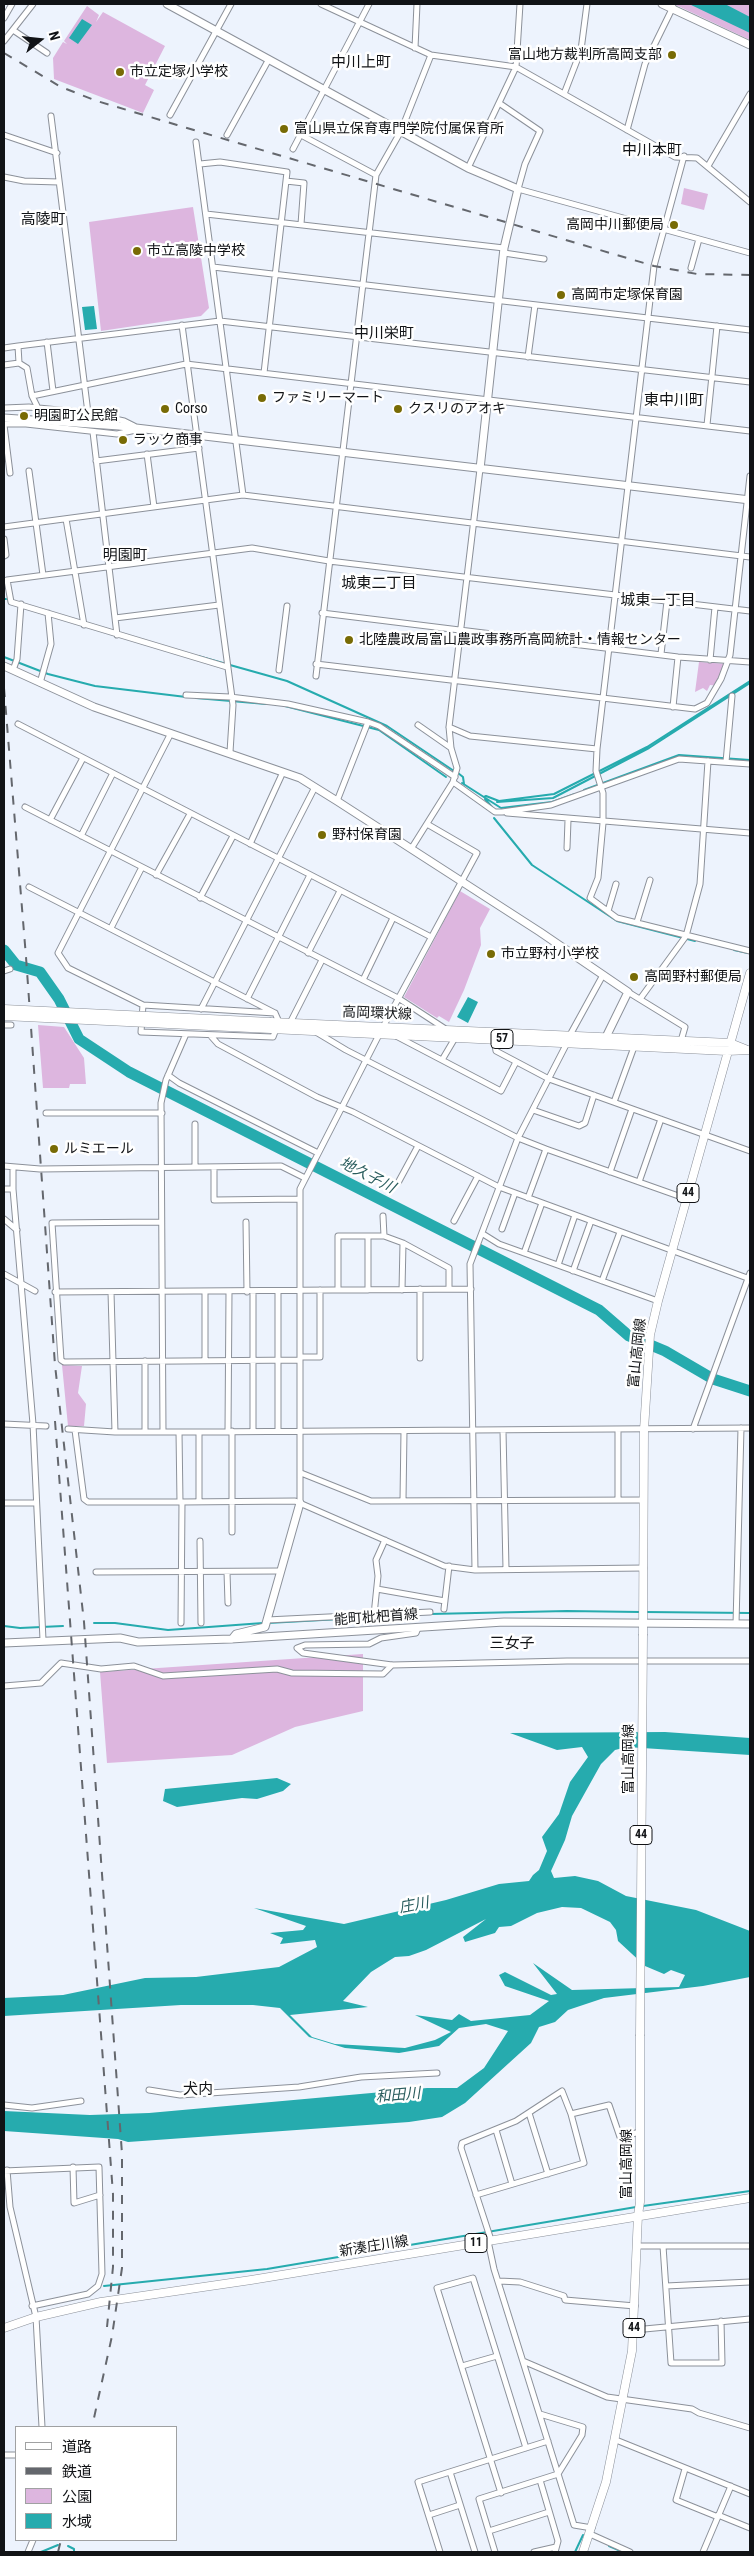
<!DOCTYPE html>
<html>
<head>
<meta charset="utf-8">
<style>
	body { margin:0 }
	#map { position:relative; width:754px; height:2556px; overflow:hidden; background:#edf3fd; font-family:"Roboto Condensed","Noto Sans JP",sans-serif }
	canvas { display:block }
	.frame { position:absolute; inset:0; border:5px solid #111316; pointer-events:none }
	.legend { position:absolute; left:15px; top:2426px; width:162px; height:115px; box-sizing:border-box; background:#fff; border:1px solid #a0a1a2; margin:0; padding:6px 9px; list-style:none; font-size:15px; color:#111316 }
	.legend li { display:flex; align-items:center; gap:10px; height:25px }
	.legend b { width:25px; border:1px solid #a0a1a2 }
	.north { position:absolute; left:15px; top:15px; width:50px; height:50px; -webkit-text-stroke:4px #fff; paint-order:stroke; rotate:74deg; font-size:14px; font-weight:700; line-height:20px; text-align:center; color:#111316 }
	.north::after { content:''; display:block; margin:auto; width:18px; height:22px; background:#111316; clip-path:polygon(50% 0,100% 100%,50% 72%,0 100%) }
</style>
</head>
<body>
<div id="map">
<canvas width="754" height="2556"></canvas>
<div class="frame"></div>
<ul class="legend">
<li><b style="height:6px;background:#fff"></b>道路</li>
<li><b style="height:6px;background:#64676d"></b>鉄道</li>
<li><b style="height:14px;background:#ddb6df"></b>公園</li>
<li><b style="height:14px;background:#26abae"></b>水域</li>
</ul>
<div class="north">N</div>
</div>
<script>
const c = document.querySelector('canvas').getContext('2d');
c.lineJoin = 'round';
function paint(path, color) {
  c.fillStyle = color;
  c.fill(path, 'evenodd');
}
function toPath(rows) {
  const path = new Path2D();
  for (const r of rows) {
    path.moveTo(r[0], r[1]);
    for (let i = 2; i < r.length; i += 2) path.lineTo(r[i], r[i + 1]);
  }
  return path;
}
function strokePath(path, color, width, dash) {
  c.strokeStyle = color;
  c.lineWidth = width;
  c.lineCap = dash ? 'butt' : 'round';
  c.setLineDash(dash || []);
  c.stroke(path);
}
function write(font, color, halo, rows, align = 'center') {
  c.font = font + ' "Roboto Condensed","Noto Sans JP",sans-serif';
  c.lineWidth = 5;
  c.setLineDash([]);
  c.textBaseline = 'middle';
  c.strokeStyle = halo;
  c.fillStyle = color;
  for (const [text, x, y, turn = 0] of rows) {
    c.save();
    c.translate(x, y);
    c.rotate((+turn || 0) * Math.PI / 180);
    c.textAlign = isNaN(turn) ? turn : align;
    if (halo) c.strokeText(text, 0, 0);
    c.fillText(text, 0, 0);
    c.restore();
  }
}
paint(toPath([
	[672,4,750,4,750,40,678,6],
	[87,6,99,15,96,22,103,12,165,46,145,85,154,90,143,113,54,79,53,58,63,42,67,44,64,41],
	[684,188,708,194,704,210,681,204],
	[193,207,209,308,201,316,101,331,89,222],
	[699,662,728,664,721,686,710,685,707,691,703,688,695,692],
	[460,891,490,909,480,928,481,945,464,990,449,1022,439,1016,437,1018,404,997],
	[38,1025,64,1027,84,1058,86,1084,70,1084,69,1088,43,1088],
	[62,1365,82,1366,78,1393,86,1404,84,1426,68,1426],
	[363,1654,363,1711,295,1727,232,1755,107,1763,100,1672]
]), '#ddb6df');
paint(toPath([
	[689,4,725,4,750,17,750,33],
	[82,19,92,25,78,44,69,38],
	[94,306,97,329,85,330,82,307],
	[468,997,478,1002,468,1023,457,1017],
	[665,1732,750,1738,750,1755,627,1747,615,1750,601,1764,572,1816,565,1840,551,1871,554,1878,575,1876,598,1881,626,1896,696,1910,750,1931,750,1977,703,1986,604,1998,568,2010,555,2022,539,2027,531,2043,465,2103,442,2117,409,2122,128,2142,118,2139,4,2131,4,2111,90,2115,149,2113,427,2088,457,2088,484,2068,508,2031,486,2024,459,2028,439,2046,399,2053,345,2048,309,2037,280,2008,253,2005,181,2005,4,2016,4,1998,63,1995,145,1978,196,1977,279,1967,317,1947,315,1940,280,1944,283,1938,270,1933,303,1930,306,1926,254,1908,344,1924,446,1900,499,1884,529,1881,533,1875,539,1870,547,1851,542,1837,559,1814,570,1782,588,1757,582,1747,557,1750,510,1733],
	[562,1907,581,1908,610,1922,616,1930,618,1941,645,1966,664,1974,671,1970,685,1975,679,1987,572,1990,533,1963,557,1994,551,1995,505,1972,499,1975,505,1986,549,2001,530,2015,471,2021,459,2014,452,2020,415,2015,451,2032,435,2040,405,2048,335,2044,312,2037,290,2015,368,2007,343,2001,371,1972,395,1957,409,1956,426,1950,486,1919,463,1937,465,1942,495,1933,499,1927,511,1926,537,1913],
	[277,1778,291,1784,283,1791,257,1799,242,1798,177,1807,163,1801,165,1789]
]), '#26abae');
strokePath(toPath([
	[4,599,6,599],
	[198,656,287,681,387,726,454,771],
	[4,657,48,674,95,686,186,697],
	[196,698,266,704],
	[285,706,379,730,446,777],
	[458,773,463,777,464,784],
	[462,783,501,808,552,802,575,794],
	[584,790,679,755,750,760],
	[484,797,486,796,499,801,554,794,647,747,750,681],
	[485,799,492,807],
	[497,802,553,798,649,748,750,683],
	[494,818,532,865,617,921,695,941],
	[734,950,748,953],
	[645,1612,750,1613],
	[430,1614,567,1611,640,1612],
	[94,1623,115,1623,168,1630,263,1623],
	[268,1623,413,1615],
	[4,1626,20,1628,63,1626],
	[643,2206,750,2191],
	[104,2286,267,2269,636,2207],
	[68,2546,74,2549,74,2552],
	[609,2546,623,2552],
	[41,2552,58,2545],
	[575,2552,583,2535]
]), '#26abae', 2);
strokePath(toPath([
	[4,950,16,965,40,972,59,999,79,1039,129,1072,599,1310,629,1336,665,1351,713,1379,750,1391]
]), '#26abae', 11);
const street = toPath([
	[321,4,431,55,516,67,675,157,697,158,750,202],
	[4,18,12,4],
	[13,30,47,53],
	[4,41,33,4],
	[415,48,417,4],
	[564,94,581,50,587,4],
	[499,103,540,131,525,164,518,189,750,253],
	[170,115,231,4],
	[51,116,88,413],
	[627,130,645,64,673,7],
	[4,135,57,153],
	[227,135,269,59],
	[301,135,376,175],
	[196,142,243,495],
	[293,149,369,4],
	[684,156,654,266,597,749,596,771,603,793,603,823,598,878,590,898,617,918,750,951],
	[200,164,220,162,287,172,264,373],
	[708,166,750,94],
	[468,168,516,67,520,4],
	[4,177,24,181,59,182],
	[286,181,304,183,301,224],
	[206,214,504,248],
	[504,253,544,259],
	[213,267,750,330],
	[691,268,699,239],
	[182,325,233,705,230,752],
	[47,342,53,391],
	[18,346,220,321,750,382],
	[4,348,18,346,19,363],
	[528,357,535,305],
	[4,365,19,363,27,368,32,396],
	[4,408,29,407,88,413,124,421,134,426],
	[38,408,32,396,186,364,750,431],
	[4,424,26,424,117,434,136,430],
	[4,425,10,473],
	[707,425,717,326],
	[93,432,117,635],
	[147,454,154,507],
	[96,461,199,448],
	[29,471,43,575],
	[66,519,84,625],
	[4,527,243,495,750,557],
	[4,539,6,555,4,556],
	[322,613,678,657,750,662],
	[115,618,219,605],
	[661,654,667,601],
	[710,660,715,607],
	[316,664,695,709,707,703,721,679,730,655,750,476],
	[227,667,11,602,7,580,252,548,329,561,750,611],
	[13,670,17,659,21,604],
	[279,670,287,606],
	[316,676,376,175,401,131,431,55],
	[40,683,51,644,48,613],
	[186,695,230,697,288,704,368,722,379,726,455,777],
	[673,707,678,657],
	[18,724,431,937],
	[418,725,451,748],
	[449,727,470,736,597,749],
	[171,733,58,953,68,968,143,1005,275,1013],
	[726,762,732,696],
	[453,782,495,812,502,812,551,805,679,759,750,764],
	[337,801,368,722],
	[25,807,398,998,444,1028],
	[507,813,750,833],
	[50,820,83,758],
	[81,836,113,773],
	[250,844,283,772],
	[567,848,568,820],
	[411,849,453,782,457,768,451,748,449,727,480,469],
	[156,875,190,814],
	[29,887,275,1013,279,1022],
	[200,898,233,836],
	[608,911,616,884],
	[637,922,650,880],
	[111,928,142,867],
	[308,953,340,891],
	[4,971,10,969],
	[363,980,393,918],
	[628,992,685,1027,681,1041],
	[247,999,310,875],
	[640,999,686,936,700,884,708,761],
	[143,1005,141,1032,273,1037,276,1029],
	[201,1009,315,787],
	[290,1023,322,960],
	[4,1025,11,1025],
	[316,1032,346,1050,518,1138,546,1149,528,1198],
	[210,1035,218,1044,317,1097,353,1112,499,1187,750,1279],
	[570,1035,603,975],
	[396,1036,501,1091,516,1062],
	[494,1039,496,1051,549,1079,750,1151],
	[442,1060,455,1038],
	[168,1075,179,1083,318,1153],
	[614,1102,634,1047],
	[533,1110,579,1126,585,1123,594,1095],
	[46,1113,162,1113],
	[195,1124,195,1167],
	[546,1149,639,1182,661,1119],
	[4,1166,40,1169,281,1166,305,1178],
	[214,1167,214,1200,299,1199],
	[13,1168,13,1189,33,1424,43,1640],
	[610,1172,632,1109],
	[399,1181,418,1146],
	[639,1182,687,1199],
	[4,1189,13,1189],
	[383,1216,384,1236],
	[4,1219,17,1230],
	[454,1221,478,1176],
	[161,1222,52,1223,61,1360,64,1362,300,1360],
	[246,1222,247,1292],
	[502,1229,515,1193],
	[483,1234,499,1244,658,1301],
	[524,1253,542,1203],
	[558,1265,575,1215],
	[573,1271,591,1221],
	[4,1274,35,1291],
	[602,1281,620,1232],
	[420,1289,420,1358],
	[338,1290,338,1236,384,1236,403,1243,449,1268,449,1289],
	[368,1290,368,1236],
	[402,1290,403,1243],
	[278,1291,278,1430],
	[55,1292,471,1289],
	[111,1292,115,1432],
	[205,1292,205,1361],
	[300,1357,320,1357,320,1290],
	[145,1361,145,1432],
	[4,1424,46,1426],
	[68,1429,115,1432,199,1432,750,1428],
	[693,1429,750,1273],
	[75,1430,84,1499,88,1502,180,1502],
	[618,1430,618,1500],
	[228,1431,229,1292],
	[253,1431,253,1292],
	[503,1431,506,1569],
	[163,1432,161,1103,166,1080,186,1034],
	[179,1432,180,1502,182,1502,181,1623],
	[199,1432,199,1502],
	[301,1473,371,1501,644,1500],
	[403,1500,404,1431],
	[182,1502,295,1501,444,1566,475,1570,644,1568],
	[4,1503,36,1503],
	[300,1503,300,1189,383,1027,477,853,427,824],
	[232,1532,232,1431],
	[200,1541,201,1623],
	[475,1570,470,1264,518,1138,567,1043],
	[96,1572,281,1571],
	[227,1572,228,1603],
	[377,1589,445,1601],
	[444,1609,449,1566],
	[374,1615,378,1576,376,1560,385,1540],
	[267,1620,430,1612],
	[736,1624,741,1428],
	[418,1628,416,1633,381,1638,369,1644,305,1645,297,1648,303,1653,392,1665,567,1661,750,1661],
	[4,1686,41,1683,61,1663,101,1669,134,1666,163,1676,277,1669,292,1673,383,1674,392,1665],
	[149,2090,180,2095,299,2087,361,2077,437,2073],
	[4,2105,32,2108,81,2101],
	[529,2113,548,2174],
	[496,2130,512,2184],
	[73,2167,74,2203,100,2195],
	[7,2170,10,2207,36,2317,42,2427],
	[4,2171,99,2167,102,2274,98,2286,88,2294,32,2306],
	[476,2195,584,2163,571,2114],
	[491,2240,461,2148,462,2143,516,2121,562,2091,571,2114,609,2105,620,2137,640,2132],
	[488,2241,494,2269,574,2525,592,2528],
	[638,2246,750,2246],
	[663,2246,671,2363,722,2363,721,2321],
	[499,2281,520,2282,564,2296,565,2300,635,2306],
	[666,2286,750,2282],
	[634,2330,750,2319],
	[523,2361,607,2397,692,2409,699,2413,750,2428],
	[462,2366,497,2356],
	[616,2440,750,2494],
	[4,2455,16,2455],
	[685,2469,676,2500,718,2517],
	[450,2472,475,2552],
	[540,2480,558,2541,555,2552],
	[501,2493,437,2288,473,2278,526,2448],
	[429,2515,460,2505],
	[718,2515,750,2528],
	[489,2531,549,2512],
	[590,2534,630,2552],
	[28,2552,33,2540],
	[440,2552,418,2482,548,2441],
	[495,2552,479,2499,558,2474,582,2435,583,2427,540,2414],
	[534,2552,556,2547],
	[703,2552,731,2486]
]);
const secondary = toPath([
	[167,4,468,168,518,189,504,248,480,469],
	[662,4,750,45],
	[4,418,119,426,750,500],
	[4,666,94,707,300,778,337,801,540,932,628,992,606,1037,606,1042],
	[232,1639,236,1634,265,1627,300,1503],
	[4,1643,120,1638,138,1642,231,1639,504,1622,750,1624]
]);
const primary = toPath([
	[271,1022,730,1043,745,1049],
	[271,1029,727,1051,750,1050],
	[643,1634,644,1430,650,1335,658,1301,750,973],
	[4,2328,36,2317,101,2302,251,2280,750,2198],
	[583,2552,606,2482,632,2351,638,2215,640,2202,640,2036]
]);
strokePath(street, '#8c919a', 7);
strokePath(secondary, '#8c919a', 9);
strokePath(primary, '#8c919a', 9);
strokePath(street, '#fff', 5);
strokePath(secondary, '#fff', 7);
strokePath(primary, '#fff', 8);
strokePath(toPath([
	[4,53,61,87,97,101,177,125,654,266,697,274,750,275],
	[4,688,26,957,55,1365,84,1622,122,2154,122,2268,112,2336,92,2427],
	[55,1421,113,2194,113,2267,107,2327],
	[58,2552,61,2540]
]), '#64676d', 2, [9, 9]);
const primaryBridge = toPath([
	[4,1009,271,1022],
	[4,1016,271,1029],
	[640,2036,643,1634]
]);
strokePath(primaryBridge, '#8c919a', 9, []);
strokePath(primaryBridge, '#fff', 8);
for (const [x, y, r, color] of [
	[672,55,5,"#786b05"],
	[120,72,5,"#786b05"],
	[284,129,5,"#786b05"],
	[674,225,5,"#786b05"],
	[137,251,5,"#786b05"],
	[561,295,5,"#786b05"],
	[262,398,5,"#786b05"],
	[165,409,5,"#786b05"],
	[398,409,5,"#786b05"],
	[24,416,5,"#786b05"],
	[123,440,5,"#786b05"],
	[349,640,5,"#786b05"],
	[322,835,5,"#786b05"],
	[491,954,5,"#786b05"],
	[634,977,5,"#786b05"],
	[54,1149,5,"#786b05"]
]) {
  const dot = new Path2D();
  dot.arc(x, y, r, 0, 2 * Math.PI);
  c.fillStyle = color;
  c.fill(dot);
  strokePath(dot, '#fff', 2);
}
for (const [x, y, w] of [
	[502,1039,22],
	[688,1193,22],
	[641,1835,22],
	[476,2243,22],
	[634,2328,22]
]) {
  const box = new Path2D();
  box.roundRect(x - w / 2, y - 9.5, w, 19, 4);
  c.fillStyle = '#fff';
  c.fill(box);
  strokePath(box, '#111316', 1);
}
write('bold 12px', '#111316', null, [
	["57",502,1039],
	["44",688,1193],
	["44",641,1835],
	["11",476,2243],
	["44",634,2328]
]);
write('14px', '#111316', '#fff', [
	["富山地方裁判所高岡支部",662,55,"right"],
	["市立定塚小学校",130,72],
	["富山県立保育専門学院付属保育所",294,129],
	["高岡中川郵便局",664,225,"right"],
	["市立高陵中学校",147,251],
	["高岡市定塚保育園",571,295],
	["ファミリーマート",272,398],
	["Corso",175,409],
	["クスリのアオキ",408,409],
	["明園町公民館",34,416],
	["ラック商事",133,440],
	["北陸農政局富山農政事務所高岡統計・情報センター",359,640],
	["野村保育園",332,835],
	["市立野村小学校",501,954],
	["高岡野村郵便局",644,977],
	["ルミエール",64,1149]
], 'left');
write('14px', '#111316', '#fff', [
	["高岡環状線",377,1014,2],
	["富山高岡線",638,1353,-84],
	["能町枇杷首線",376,1618,-4],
	["富山高岡線",629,1759,-90],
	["富山高岡線",627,2164,-90],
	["新湊庄川線",374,2247,-9]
]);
write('15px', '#111316', '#fff', [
	["中川上町",361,63],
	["中川本町",652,151],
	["高陵町",43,220],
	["中川栄町",384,334],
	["東中川町",674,401],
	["明園町",125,556],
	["城東二丁目",379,584],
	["城東一丁目",658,601],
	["三女子",512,1644],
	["犬内",198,2090]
]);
write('italic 15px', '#295c5d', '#fff', [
	["地久子川",367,1176,27],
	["庄川",414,1906,-11],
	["和田川",398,2096,-5]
]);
</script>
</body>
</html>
